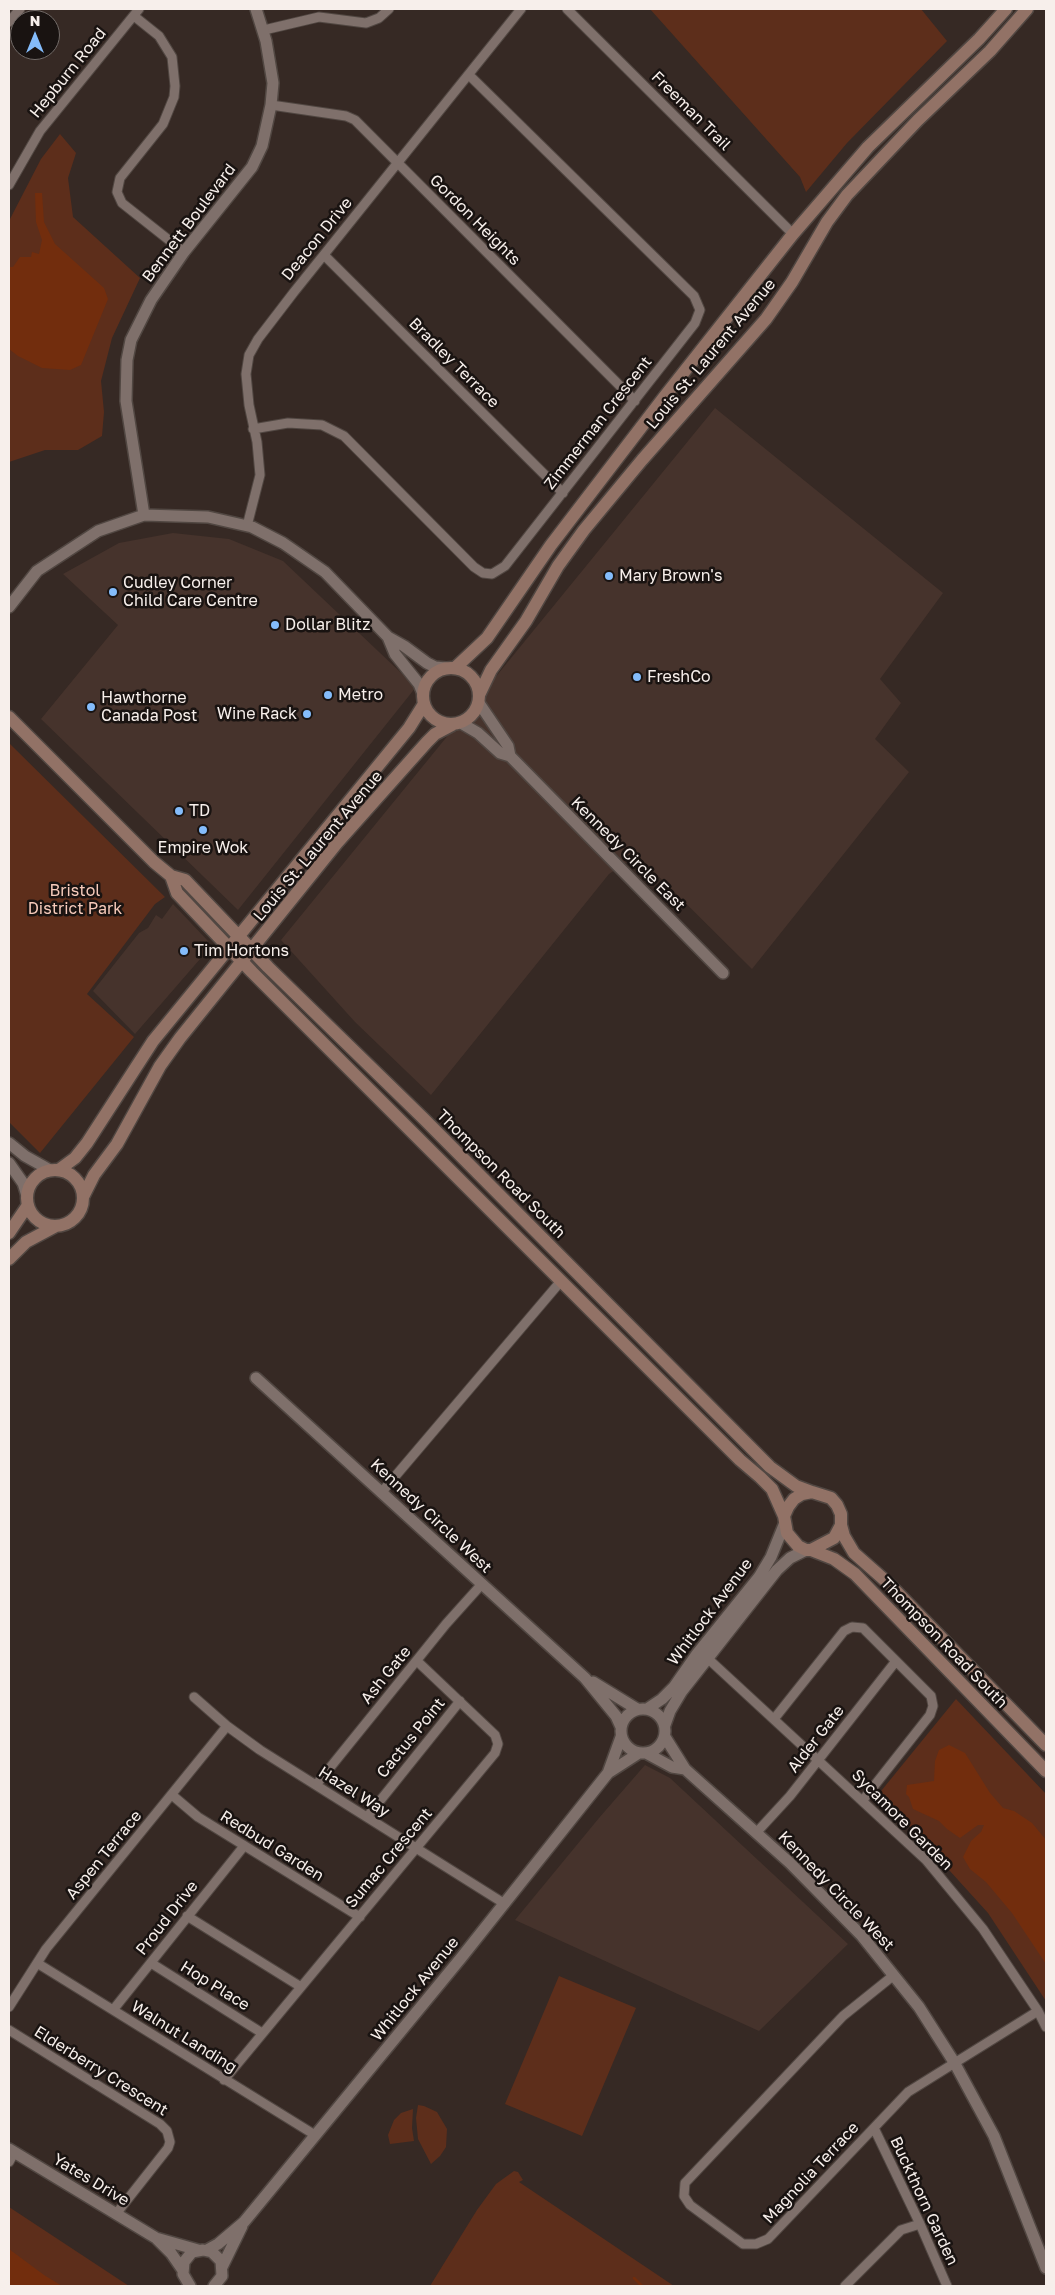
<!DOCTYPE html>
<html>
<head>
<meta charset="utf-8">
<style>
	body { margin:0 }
	#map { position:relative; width:1055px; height:2295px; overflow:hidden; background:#362924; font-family:"Golos Text",sans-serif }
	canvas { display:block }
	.frame { position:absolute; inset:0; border:10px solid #f7efeb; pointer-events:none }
	.north { position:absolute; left:10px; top:10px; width:50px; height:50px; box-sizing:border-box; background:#191311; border:1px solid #726b68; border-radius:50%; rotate:0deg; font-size:14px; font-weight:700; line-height:20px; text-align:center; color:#f7efeb }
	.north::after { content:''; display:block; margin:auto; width:18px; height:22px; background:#84bcfb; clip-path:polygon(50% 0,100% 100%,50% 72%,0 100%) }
</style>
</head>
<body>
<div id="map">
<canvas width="1055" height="2295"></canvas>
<div class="frame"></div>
<div class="north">N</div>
</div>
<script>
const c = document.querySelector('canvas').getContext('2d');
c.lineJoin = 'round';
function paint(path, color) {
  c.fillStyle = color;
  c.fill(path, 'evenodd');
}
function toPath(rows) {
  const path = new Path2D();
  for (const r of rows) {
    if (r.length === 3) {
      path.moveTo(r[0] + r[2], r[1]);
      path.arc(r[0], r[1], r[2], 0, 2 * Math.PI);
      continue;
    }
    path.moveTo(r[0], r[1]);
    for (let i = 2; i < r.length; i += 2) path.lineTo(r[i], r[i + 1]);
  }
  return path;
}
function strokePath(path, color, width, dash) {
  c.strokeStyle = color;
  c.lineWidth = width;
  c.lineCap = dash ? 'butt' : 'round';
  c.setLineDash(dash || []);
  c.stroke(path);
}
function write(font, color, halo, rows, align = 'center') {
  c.font = font + ' "Golos Text",sans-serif';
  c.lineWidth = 5;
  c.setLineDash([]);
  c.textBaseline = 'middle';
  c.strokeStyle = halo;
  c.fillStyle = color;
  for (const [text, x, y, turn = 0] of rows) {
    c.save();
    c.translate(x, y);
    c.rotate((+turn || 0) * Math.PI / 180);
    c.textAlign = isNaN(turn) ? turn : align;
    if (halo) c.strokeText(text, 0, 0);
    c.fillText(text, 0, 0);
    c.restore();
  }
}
paint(toPath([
	[715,408,943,593,880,679,901,703,875,739,909,772,752,969,637,855,609,874,431,1095,355,1022,281,940],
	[173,533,229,539,283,561,416,687,238,910,41,719,118,625,63,574,119,543],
	[173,904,208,941,207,951,135,1034,93,991,139,933,148,928,156,915,162,919],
	[645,1765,670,1778,848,1944,759,2031,515,1920,599,1818]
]), '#46332c');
paint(toPath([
	[650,9,921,9,947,41,847,143,806,192,800,177],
	[60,134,76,153,68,178,73,217,140,278,112,338,101,381,104,412,102,436,78,450,45,450,9,462,9,221,41,159],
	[9,743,165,897,155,904,87,994,134,1037,40,1153,9,1122],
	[956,1699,1046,1794,1046,2001,988,1913,891,1806,877,1796],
	[559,1976,636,2008,582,2136,505,2104],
	[418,2105,424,2106,437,2112,447,2129,446,2147,440,2156,431,2164,418,2139,416,2118],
	[413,2109,412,2128,414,2141,390,2144,388,2135,394,2120,401,2113],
	[514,2171,518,2172,523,2180,519,2182,674,2286,430,2286,477,2210,496,2184],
	[9,2207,129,2286,9,2286]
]), '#5d2e1b');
paint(toPath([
	[35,193,42,193,44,222,55,244,104,288,108,299,81,365,70,370,42,368,18,356,9,349,9,267,13,267,20,257,31,257,32,252,39,254,42,240,36,222],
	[949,1745,965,1753,990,1793,1003,1808,1014,1811,1032,1823,1046,1840,1046,1964,1012,1913,986,1882,970,1869,963,1857,971,1841,981,1832,984,1825,978,1825,960,1838,947,1829,939,1821,913,1809,909,1797,906,1794,907,1785,934,1781,935,1761,939,1750],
	[9,2249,44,2275,62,2286,9,2286]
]), '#722d0d');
strokePath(toPath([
	[634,2278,642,2286]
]), '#722d0d', 2.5);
const minor = toPath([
	[567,9,793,234],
	[134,16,159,36,172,57,175,86,174,97,163,124,120,178,117,192,122,203,184,252],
	[9,22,20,9],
	[264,30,319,17,366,23,379,18,389,9],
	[271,105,346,116,355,120,635,401],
	[9,185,40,131,139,9],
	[324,255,563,493],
	[253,429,288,423,322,425,344,436,474,567,483,573,492,574,505,566,695,323,700,310,694,296,469,75],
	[247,526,260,475,257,442,249,405,246,374,249,355,258,339,294,292,521,9],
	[381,1493,561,1281],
	[703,1654,926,1860,983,1929,1038,2011,1046,2027],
	[194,1697,227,1726,260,1750,505,1904],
	[774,1719,844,1631,852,1627,863,1628,931,1696,933,1706,930,1715,863,1800],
	[316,1785,446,1624,481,1585],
	[172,1795,198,1817,360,1917],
	[367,1817,460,1701],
	[756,1833,790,1796,896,1661],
	[187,1916,301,1987],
	[37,1963,315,2135],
	[151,1963,262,2033],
	[894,1975,843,2016,685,2183,684,2196,690,2205,743,2244,756,2244,768,2239,908,2092,1038,2011],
	[9,2007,46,1949,227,1726],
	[113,2010,244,1846],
	[9,2030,160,2124,167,2131,170,2142,168,2148,116,2214],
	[224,2080,495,1753,498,1744,495,1735,417,1661],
	[874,2128,920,2224,947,2286],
	[9,2162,14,2153],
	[845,2286,901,2230,920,2224]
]);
const tertiary = toPath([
	[144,515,126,401,127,360,131,340,151,300,184,252,252,167,262,146,271,105,273,83,266,41,256,9],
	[9,607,37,571,98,531,144,515,208,517,252,527,283,543,325,572,388,637,404,646,427,663,435,667,446,668],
	[388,637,395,654,419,684,423,694],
	[461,723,478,733,500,753,510,756,508,746,479,703],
	[510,756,723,973],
	[9,1143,25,1156,50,1170],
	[9,1163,23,1183,27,1196],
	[256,1378,585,1678,616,1716,621,1727],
	[593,1682,637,1709],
	[643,1731,22],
	[647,1709,662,1699,674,1687,697,1654,759,1577,771,1557,784,1525],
	[665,1725,670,1711,682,1691,777,1570,790,1558,806,1550],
	[665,1737,685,1769,790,1863,862,1936,919,2007,954,2062,994,2136,1046,2268],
	[646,1753,672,1767,685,1769],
	[608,1773,621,1737],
	[9,2149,156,2238,198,2250],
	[157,2239,171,2253,182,2269],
	[207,2250,218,2244,244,2222,461,1958,608,1773,639,1753],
	[222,2267,242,2226],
	[190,2286,183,2274,184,2262,192,2252,203,2250,212,2252,221,2261,222,2276,214,2286]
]);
const secondary = toPath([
	[451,696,28],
	[455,668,487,638,551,545,665,396,793,234,868,147,979,39,1006,9],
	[480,693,491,670,526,621,558,566,584,530,642,460,766,319,792,282,827,222,847,195,918,120,990,51,1027,9],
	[9,717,154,862,171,876,185,880,268,967,424,1119,770,1467,796,1486,812,1492],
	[171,876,177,893,252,972,740,1460,760,1477,772,1489,784,1516],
	[60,1169,75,1158,87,1143,153,1041,409,728,424,704],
	[55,1198,28],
	[84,1195,94,1175,117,1144,160,1066,180,1038,337,843,427,742,435,734,452,725],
	[9,1233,28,1205],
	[9,1259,26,1242,56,1226],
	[812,1492,831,1498,837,1505,841,1514,841,1525,834,1538,811,1550,806,1550,798,1546,787,1533,784,1516,788,1507,794,1499,802,1494,812,1492],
	[841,1525,844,1536,854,1553,888,1583,1046,1745],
	[811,1550,834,1559,855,1574,1046,1771]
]);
strokePath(minor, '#514742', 11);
strokePath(tertiary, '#514742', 14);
strokePath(secondary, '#514742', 15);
strokePath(minor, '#7f706b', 9);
strokePath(tertiary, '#7f706b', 11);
strokePath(secondary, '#927266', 12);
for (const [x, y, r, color] of [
	[609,576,5,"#84bcfb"],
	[113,592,5,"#84bcfb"],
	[275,625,5,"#84bcfb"],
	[637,677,5,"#84bcfb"],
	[328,695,5,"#84bcfb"],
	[91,707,5,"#84bcfb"],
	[307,714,5,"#84bcfb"],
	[179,811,5,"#84bcfb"],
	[203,830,5,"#84bcfb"],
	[184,951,5,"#84bcfb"]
]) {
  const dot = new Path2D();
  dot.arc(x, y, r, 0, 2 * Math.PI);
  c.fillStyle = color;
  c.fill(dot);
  strokePath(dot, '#191311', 2);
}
write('16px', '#f7efeb', '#191311', [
	["Hepburn Road",68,73,-51],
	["Freeman Trail",691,111,45],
	["Gordon Heights",475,220,45],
	["Bennett Boulevard",189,223,-53],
	["Deacon Drive",317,239,-51],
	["Louis St. Laurent Avenue",711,354,-50],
	["Bradley Terrace",454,363,45],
	["Zimmerman Crescent",598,423,-52],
	["Louis St. Laurent Avenue",318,846,-50],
	["Kennedy Circle East",628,854,45],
	["Thompson Road South",501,1174,45],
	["Kennedy Circle West",431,1516,43],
	["Whitlock Avenue",710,1612,-53],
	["Thompson Road South",944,1643,46],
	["Ash Gate",386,1675,-51],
	["Cactus Point",411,1738,-51],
	["Alder Gate",816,1739,-52],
	["Hazel Way",354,1792,32],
	["Sycamore Garden",902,1820,45],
	["Redbud Garden",272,1846,32],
	["Aspen Terrace",104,1855,-51],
	["Sumac Crescent",389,1858,-50],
	["Kennedy Circle West",836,1891,46],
	["Proud Drive",167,1918,-52],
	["Hop Place",215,1986,32],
	["Whitlock Avenue",415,1989,-51],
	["Walnut Landing",184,2037,32],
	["Elderberry Crescent",101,2071,32],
	["Magnolia Terrace",811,2173,-47],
	["Yates Drive",91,2180,31],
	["Buckthorn Garden",924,2201,65]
]);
write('16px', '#f7efeb', '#191311', [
	["Mary Brown's",619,576],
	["Cudley Corner",123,583],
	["Child Care Centre",123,601],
	["Dollar Blitz",285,625],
	["FreshCo",647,677],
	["Metro",338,695],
	["Hawthorne",101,698],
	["Canada Post",101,716],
	["Wine Rack",297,714,"right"],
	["TD",189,811],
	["Empire Wok",203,848,"center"],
	["Tim Hortons",194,951]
], 'left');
write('16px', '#f6caba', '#191311', [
	["Bristol",75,891],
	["District Park",75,909]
]);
</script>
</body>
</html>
